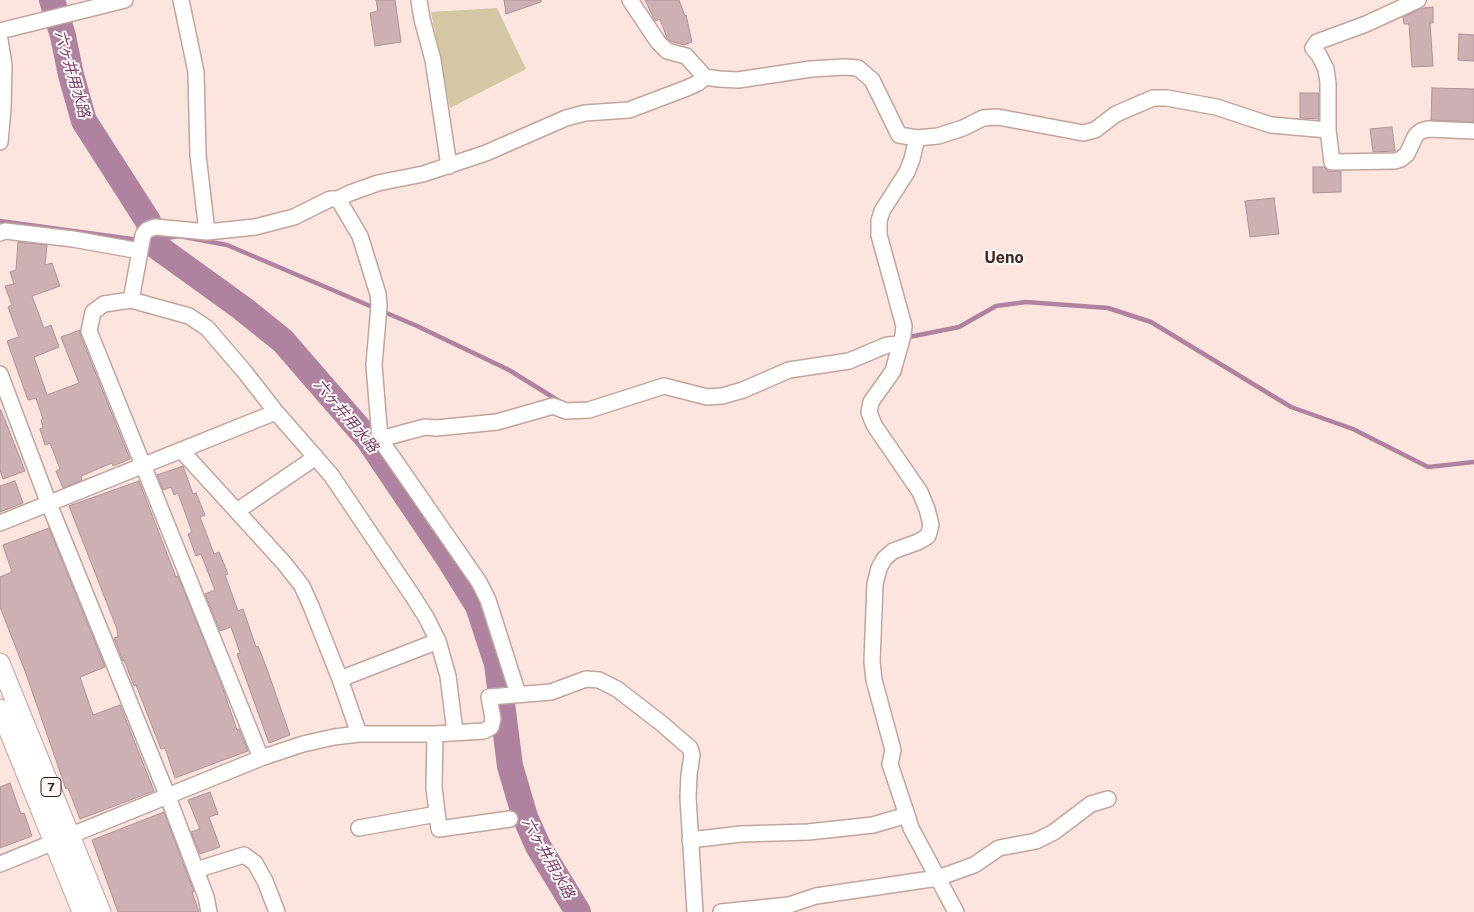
<!DOCTYPE html>
<html>
<head>
<meta charset="utf-8">
<style>
	body { margin:0 }
	canvas { display:block; background:#fce5de }
</style>
</head>
<body>
<canvas width="1474" height="912"></canvas>
<script>
const c = document.querySelector('canvas').getContext('2d');
c.lineJoin = 'round';
function paint(path, color) {
  c.fillStyle = color;
  c.fill(path, 'evenodd');
}
function toPath(rows) {
  const path = new Path2D();
  for (const r of rows) {
    path.moveTo(r[0], r[1]);
    for (let i = 2; i < r.length; i += 2) path.lineTo(r[i], r[i + 1]);
  }
  return path;
}
function strokePath(path, color, width, dash) {
  c.strokeStyle = color;
  c.lineWidth = width;
  c.lineCap = dash ? 'butt' : 'round';
  c.setLineDash(dash || []);
  c.stroke(path);
}
function write(font, color, halo, rows, align = 'center') {
  c.font = font + ' "Public Sans","Noto Sans JP",sans-serif';
  c.lineWidth = 4;
  c.setLineDash([]);
  c.textBaseline = 'middle';
  c.strokeStyle = halo;
  c.fillStyle = color;
  for (const [text, x, y, turn = 0] of rows) {
    c.save();
    c.translate(x, y);
    c.rotate((+turn || 0) * Math.PI / 180);
    c.textAlign = isNaN(turn) ? turn : align;
    if (halo) c.strokeText(text, 0, 0);
    c.fillText(text, 0, 0);
    c.restore();
  }
}
paint(toPath([
	[497,8,526,69,450,108,431,12]
]), '#d3c8a3');
strokePath(toPath([
	[0,221,132,239,156,246],
	[154,240,179,236,227,245,417,326,509,370,559,401],
	[904,338,959,327,996,306,1026,302,1108,308,1151,322,1291,407,1353,429,1428,467,1474,462]
]), '#af82a0', 4.5);
strokePath(toPath([
	[52,0,63,36,71,75,84,121,148,221,156,246,242,308,283,341,368,439,447,556,478,606,497,664,510,766,525,817,538,846,578,912]
]), '#af82a0', 26);
const building = toPath([
	[376,0,395,0,401,42,375,46,370,13,378,11,376,0],
	[504,0,541,0,541,2,506,14,504,0],
	[645,0,679,0,685,16,686,15,692,42,684,45,670,41,667,38,660,19,655,21,645,0],
	[1433,7,1433,23,1430,23,1433,66,1412,67,1409,24,1404,24,1403,17,1423,8,1433,7],
	[1459,34,1474,35,1474,61,1458,60,1459,34],
	[1432,88,1474,89,1474,122,1431,120,1432,88],
	[1300,93,1319,93,1319,119,1300,118,1300,93],
	[1392,127,1395,151,1373,152,1370,129,1392,127],
	[1313,167,1324,167,1328,171,1341,171,1341,192,1313,193,1313,167],
	[1274,198,1279,234,1250,237,1245,201,1274,198],
	[18,242,47,245,45,265,52,263,60,286,32,296,44,328,51,325,59,347,34,357,47,395,79,383,61,337,80,330,80,334,130,459,113,466,112,463,81,476,82,480,63,488,56,471,60,469,50,443,45,445,40,429,43,428,41,420,43,419,36,398,28,400,7,341,19,337,8,307,12,305,5,286,14,284,10,272,16,270,18,242],
	[0,410,1,410,25,471,3,479,0,470,0,410],
	[183,466,193,494,196,493,205,515,200,517,214,554,219,552,228,574,225,575,238,611,243,609,256,647,258,646,267,669,290,735,269,743,237,654,240,653,231,627,220,631,205,594,215,590,201,554,196,556,188,534,192,532,178,493,174,495,171,487,163,490,157,475,183,466],
	[15,481,23,503,0,512,0,486,15,481],
	[139,481,176,577,178,576,220,680,237,730,239,729,248,751,175,778,165,748,161,749,136,685,134,686,124,660,123,661,114,638,118,637,117,629,69,506,139,481],
	[49,528,105,667,80,677,93,715,120,705,154,791,80,819,68,788,66,789,25,671,0,607,0,577,12,572,3,545,49,528],
	[10,783,21,814,24,813,32,836,0,848,0,787,10,783],
	[210,792,218,814,209,817,220,847,200,854,191,832,200,829,188,800,210,792],
	[164,812,194,892,192,892,199,912,118,912,92,840,164,812]
]);
paint(building, '#cdb0b4');
strokePath(building, '#ae9296', 1);
const minor = toPath([
	[181,0,196,72,198,155,207,232],
	[419,0,422,19,433,60,449,166],
	[630,0,658,42,667,51,686,56,705,77,719,79,738,80,811,69,845,67,858,68,872,80,899,135,917,138,938,136,963,128,983,118,998,117,1083,133,1095,130,1116,114,1153,98,1167,98,1216,107,1271,125,1328,130],
	[1418,0,1366,24,1317,42,1313,48,1319,55,1326,69,1328,83,1328,130,1332,162,1395,161,1401,159,1407,154,1416,135,1421,131,1428,129,1474,131],
	[0,31,125,0],
	[0,40,4,65,3,109,0,142],
	[917,138,912,159,907,172,882,211,879,221,879,235,904,326,903,335,893,371,871,402,869,412,874,425,920,492,927,509,931,525,928,536,918,542,893,551,884,559,879,568,875,584,872,662,874,680,893,750,890,764,907,815,911,828,956,912],
	[338,199,360,236,378,294,379,306,374,365,380,439,479,582,488,600,518,694],
	[0,233,5,231,73,239,140,251],
	[131,300,143,235,147,230,155,227,207,232,255,227,294,217,330,199,338,199,350,193,378,183,423,174,486,153,566,118,585,113,629,110,687,88,698,83,705,77],
	[0,374,49,504,168,797,206,897,209,912],
	[380,439,425,427,436,428,497,422,553,406,566,411,589,410,664,386,707,397,722,396,743,390,789,370,849,361,887,345,901,344],
	[181,450,284,563,302,586,311,606,340,679,359,734],
	[237,511,316,457],
	[0,523,276,412],
	[340,679,438,641],
	[435,734,434,787,439,829,510,819],
	[261,758,89,331,93,312,104,304,131,300,189,316,207,328,244,371,276,412,331,475,412,595,426,617,438,641,448,676,455,732],
	[359,828,437,814],
	[690,840,741,834,808,832,873,825,907,815],
	[0,864,261,758,303,744,334,737,359,734,435,734,484,731,491,727,493,719,489,697,551,692,586,679,599,680,617,689,661,723,690,748,692,755,689,775,688,797,695,912],
	[196,870,244,855,255,863,265,881,277,912],
	[721,912,789,905,816,896,938,878,974,865,999,848,1036,841,1054,832,1091,804,1108,799]
]);
const major = toPath([
	[0,663,101,912],
	[0,709,82,912]
]);
strokePath(minor, '#c0a59e', 18);
strokePath(major, '#c0a59e', 21);
strokePath(minor, '#fff', 15);
strokePath(major, '#fff', 19);
for (const [x, y, w] of [
	[51,787,20]
]) {
  const box = new Path2D();
  box.roundRect(x - w / 2, y - 9.5, w, 19, 4);
  c.fillStyle = '#fcf6f5';
  c.fill(box);
  strokePath(box, '#241a18', 1);
}
write('bold 12px', '#241a18', null, [
	["7",51,787]
]);
write('italic 15px', '#773d66', '#fcf6f5', [
	["六ヶ井用水路",72,74,74],
	["六ヶ井用水路",346,416,50],
	["六ヶ井用水路",548,858,61]
]);
write('bold 16px', '#3d2822', '#fcf6f5', [
	["Ueno",1004,258]
]);
</script>
</body>
</html>
